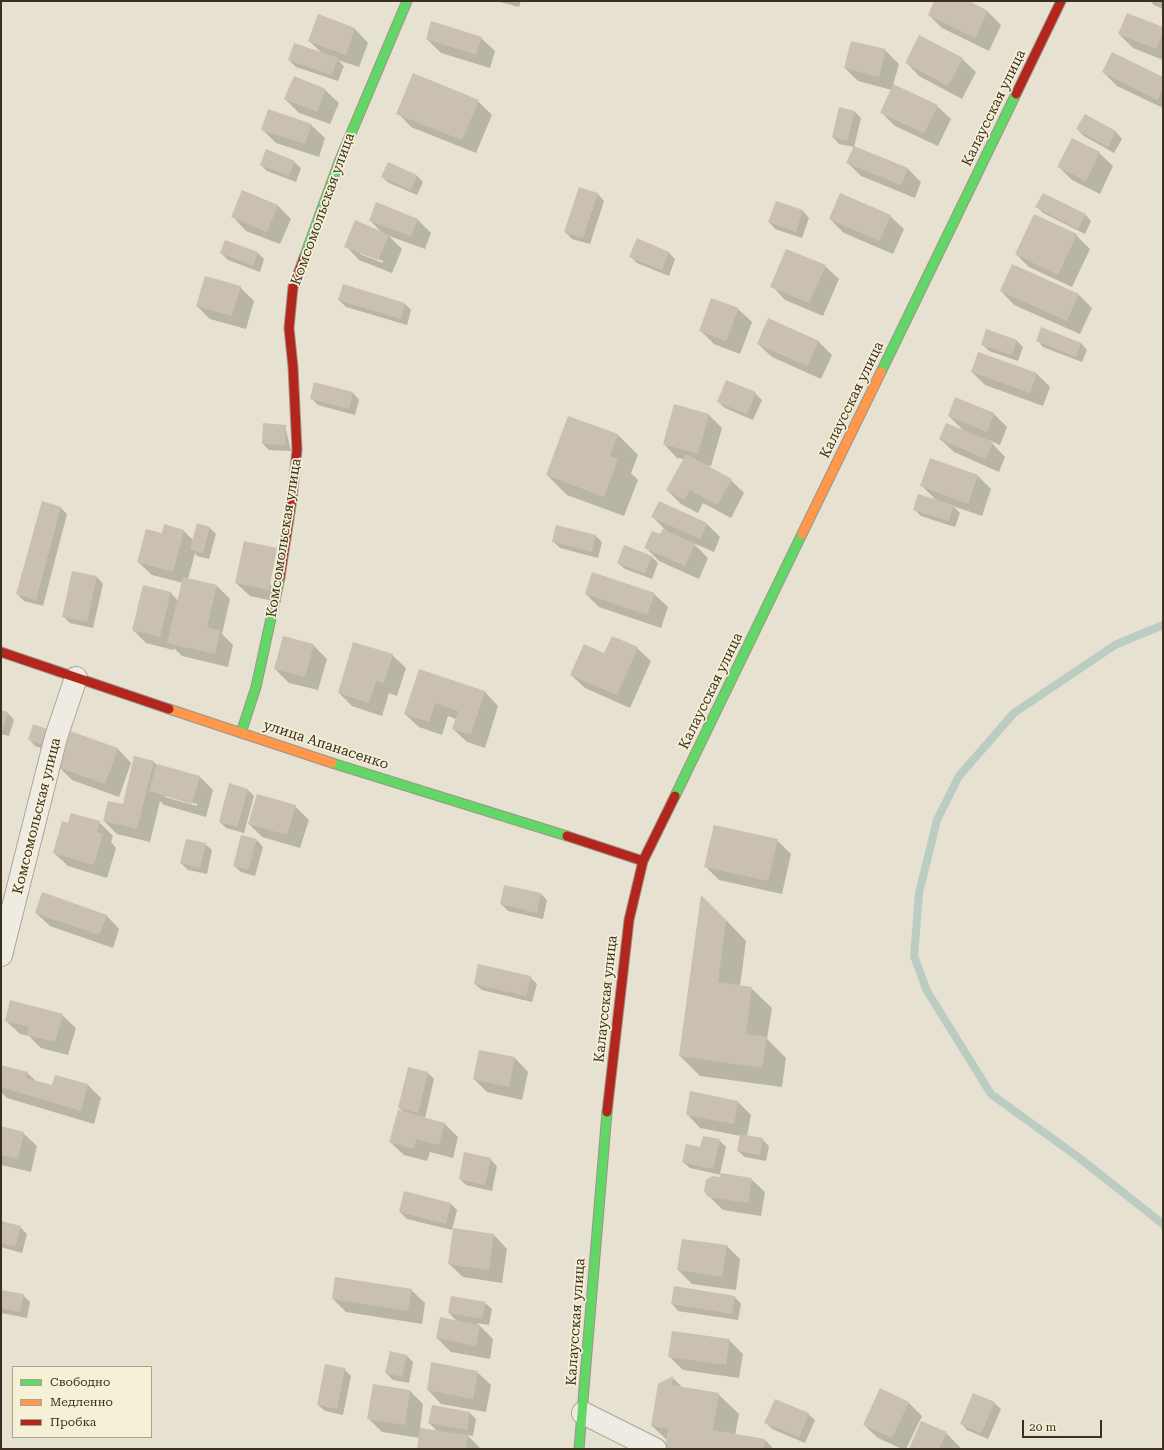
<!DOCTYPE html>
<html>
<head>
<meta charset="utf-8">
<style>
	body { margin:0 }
	#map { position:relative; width:1164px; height:1450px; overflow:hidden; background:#e6e1d0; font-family:"Roboto Serif",serif }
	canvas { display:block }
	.frame { position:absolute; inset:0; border:2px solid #3b3020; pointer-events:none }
	.legend { position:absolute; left:12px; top:1366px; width:140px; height:72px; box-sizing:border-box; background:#f6f0d7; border:1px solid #aba38e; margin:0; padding:5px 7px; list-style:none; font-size:12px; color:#3b3020 }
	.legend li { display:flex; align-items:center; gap:8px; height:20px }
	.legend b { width:20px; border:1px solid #aba38e }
	.scale { position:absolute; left:1022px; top:1420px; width:80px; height:18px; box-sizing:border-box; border:2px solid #3b3020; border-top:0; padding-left:5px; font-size:12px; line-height:14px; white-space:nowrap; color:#3b3020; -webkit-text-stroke:3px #f6f0d7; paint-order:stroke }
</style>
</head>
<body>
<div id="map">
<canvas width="1164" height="1450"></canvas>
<div class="frame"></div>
<ul class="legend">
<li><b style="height:5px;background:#63d668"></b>Свободно</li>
<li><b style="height:5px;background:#ff974d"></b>Медленно</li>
<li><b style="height:5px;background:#b3261e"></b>Пробка</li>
</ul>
<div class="scale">20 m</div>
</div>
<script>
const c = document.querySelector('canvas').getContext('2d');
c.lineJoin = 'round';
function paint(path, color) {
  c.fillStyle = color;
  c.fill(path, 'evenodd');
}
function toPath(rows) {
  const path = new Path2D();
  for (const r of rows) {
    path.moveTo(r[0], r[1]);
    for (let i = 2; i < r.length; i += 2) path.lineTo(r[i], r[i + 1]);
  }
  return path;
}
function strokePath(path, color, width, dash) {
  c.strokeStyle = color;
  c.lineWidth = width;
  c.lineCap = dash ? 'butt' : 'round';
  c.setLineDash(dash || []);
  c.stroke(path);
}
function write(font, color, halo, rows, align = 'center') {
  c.font = font + ' "Roboto Serif",serif';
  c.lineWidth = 3.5;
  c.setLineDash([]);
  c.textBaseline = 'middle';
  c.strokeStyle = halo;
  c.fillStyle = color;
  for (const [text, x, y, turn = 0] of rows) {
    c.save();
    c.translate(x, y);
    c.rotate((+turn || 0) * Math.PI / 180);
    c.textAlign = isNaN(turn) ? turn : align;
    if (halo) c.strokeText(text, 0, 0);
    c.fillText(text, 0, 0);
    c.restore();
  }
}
paint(toPath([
	[496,1,521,1,519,7],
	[936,1,966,1,988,12,1001,25,989,51,942,28,929,15],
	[1150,1,1163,1,1163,9,1154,5],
	[318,16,355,29,368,43,359,67,338,60,344,66,338,81,296,67,289,60,323,54,309,41],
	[1163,28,1163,60,1133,48,1119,34],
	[481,38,495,51,490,68,441,53,427,39],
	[885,50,899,64,893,85,937,106,951,119,938,146,895,126,881,112,892,90,858,81,845,68],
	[962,59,976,72,962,99,919,76,906,62],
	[1103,72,1163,78,1163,108,1117,86],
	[325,90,339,103,330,124,299,113,285,99],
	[478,101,492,115,476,153,411,127,398,113],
	[854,111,861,118,854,147,907,168,921,182,915,198,861,176,848,163,854,147,839,144,833,137],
	[1085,115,1116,132,1122,139,1114,153,1084,136,1077,129],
	[311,125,325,138,319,157,276,143,263,130],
	[1099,153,1113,166,1100,194,1072,180,1059,167],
	[294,162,301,168,296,182,267,171,261,165],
	[417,176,423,182,417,195,389,183,382,177],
	[580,188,598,194,604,201,590,244,572,239,565,232],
	[776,202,803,211,809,218,802,238,775,229,769,222],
	[277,205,291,219,280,244,246,231,233,217],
	[1037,207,1085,214,1091,221,1085,234,1043,213],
	[890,216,904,229,893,254,844,233,830,219],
	[417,219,431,233,425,249,389,236,402,249,392,273,359,260,346,246,382,233,370,220],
	[360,252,383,261,383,263,360,254],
	[1076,235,1090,249,1072,287,1029,267,1016,254],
	[637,240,669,253,675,259,669,276,637,263,630,256],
	[226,241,258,253,264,259,260,272,228,260,221,253],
	[825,266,839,279,823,316,785,300,772,286],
	[343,286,405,304,411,310,407,325,346,307,339,300],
	[240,287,254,301,246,329,210,319,197,306],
	[1001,291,1078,294,1092,308,1080,334,1014,305],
	[738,309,752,322,740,354,714,344,700,330],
	[1042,328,1081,343,1087,350,1082,362,1043,347,1037,340],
	[1016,340,1023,347,1018,361,989,351,982,344],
	[818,341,832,355,821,379,772,357,758,344],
	[979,353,1037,374,1050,387,1043,406,985,385,972,372],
	[353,393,359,400,355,415,318,405,311,398],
	[755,393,762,400,753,420,725,408,718,402],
	[956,398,994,414,1007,427,1000,445,989,440,1005,457,999,472,954,452,940,439,964,431,949,416],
	[708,414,722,428,711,466,706,465,731,480,744,493,731,518,703,503,698,513,681,504,667,490,684,459,677,458,664,444],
	[569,417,618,435,638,455,631,473,638,480,624,516,567,495,547,475],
	[285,426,291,451,269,450,263,444],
	[931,459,978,476,991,489,982,516,953,506,960,513,955,527,921,516,915,510,937,501,921,485],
	[42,502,61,508,67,514,43,606,24,601,17,594],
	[659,503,707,524,720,537,714,552,693,543,708,558,699,579,659,561,645,547,661,536,668,533,653,517],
	[209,527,216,534,209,559,197,556,195,553,188,579,217,586,230,599,222,634,233,645,228,667,182,656,174,648,173,650,146,643,133,630,144,587,171,593,178,601,183,583,152,575,138,562,162,535,184,531,193,540],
	[596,536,602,542,598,558,560,548,553,541],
	[244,542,282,603,250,596,236,583],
	[651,556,658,563,652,579,625,569,618,563],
	[97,577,103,584,93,628,70,623,63,616],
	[586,594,654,594,668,607,661,628,599,607],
	[313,645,327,659,318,690,289,683,275,669],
	[637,648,651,661,630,708,585,688,571,675,605,654],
	[392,655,406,668,397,696,389,693,382,716,352,706,339,693],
	[420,671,485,692,498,706,485,748,467,742,453,729,456,719,448,716,442,735,419,727,405,714],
	[1,711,8,713,14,720,9,736,1,734],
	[49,731,51,751,35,746,29,739],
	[118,749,131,763,119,797,72,780,59,767],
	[153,761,158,766,200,777,213,790,206,817,164,805,160,801,150,842,117,834,104,821,124,806],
	[165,795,197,804,197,806,165,797],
	[247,789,254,796,244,833,226,828,220,822],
	[295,806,309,820,300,848,262,837,249,824],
	[99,822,113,836,111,842,116,848,107,878,68,866,54,853,69,824],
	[257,840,263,847,255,876,241,872,234,866],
	[777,840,791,854,782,894,719,880,705,866],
	[205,844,212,850,207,874,188,870,181,863],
	[541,894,547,900,543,919,508,911,501,904],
	[36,913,106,915,119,929,113,948,50,926],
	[726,920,746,941,740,986,751,988,772,1008,767,1039,786,1058,782,1087,700,1076,680,1056],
	[530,977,537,984,532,1002,482,990,475,984],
	[62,1015,76,1028,68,1055,41,1048,29,1036,20,1034,6,1021],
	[480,1051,515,1058,528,1072,522,1100,487,1092,474,1079],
	[1,1066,27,1073,36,1081,53,1086,88,1085,101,1098,94,1124,7,1098,1,1092],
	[428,1073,434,1079,425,1118,445,1124,458,1137,453,1158,430,1152,427,1161,404,1155,390,1142,405,1113,399,1108],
	[738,1102,751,1115,747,1136,762,1139,769,1146,766,1161,745,1157,738,1151,741,1136,700,1128,687,1114],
	[1,1127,23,1133,37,1146,31,1172,1,1165],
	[719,1140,726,1147,720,1174,751,1179,765,1192,761,1216,723,1210,709,1196,721,1175,690,1168,683,1162,701,1148],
	[490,1159,497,1166,492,1191,466,1185,460,1179],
	[450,1203,457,1210,452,1230,407,1219,400,1212],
	[1,1222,20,1227,27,1234,22,1253,1,1247],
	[494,1235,507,1249,502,1283,463,1277,449,1264],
	[727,1246,740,1259,736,1290,692,1284,678,1270],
	[411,1290,425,1303,422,1324,346,1312,333,1299],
	[1,1291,23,1295,30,1302,27,1318,1,1313],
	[735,1297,741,1304,738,1320,678,1311,672,1304],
	[485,1303,492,1309,489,1325,477,1323,493,1339,490,1359,451,1352,437,1338,458,1322,449,1313],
	[729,1340,743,1354,739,1378,683,1370,669,1356],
	[407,1356,413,1362,409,1383,393,1380,386,1373],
	[344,1369,351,1376,343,1415,325,1411,318,1405],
	[477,1372,491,1385,486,1412,441,1404,428,1390],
	[673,1378,683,1388,718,1394,739,1414,735,1435,765,1440,774,1449,668,1449,666,1447,667,1440,652,1426],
	[374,1385,410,1391,423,1404,420,1428,437,1431,429,1423,470,1413,476,1419,473,1436,467,1435,481,1449,418,1449,420,1438,382,1432,368,1418],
	[908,1402,922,1416,906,1449,902,1449,878,1438,864,1425],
	[994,1403,1001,1409,988,1439,967,1430,961,1423],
	[808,1414,815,1420,805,1443,772,1429,766,1423],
	[946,1433,960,1447,959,1449,910,1449]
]), '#0003');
strokePath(toPath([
	[1163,625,1115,645,1014,713,959,776,937,820,919,893,914,956,927,991,991,1094,1078,1157,1163,1224]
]), '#bbccc3', 8);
paint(toPath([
	[934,1,969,1,988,11,975,38,928,15],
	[1127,13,1163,27,1163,33,1156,49,1118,34],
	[318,14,355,28,346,55,308,41],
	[431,21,482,37,476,55,426,39],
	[919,35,963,58,948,86,905,63],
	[851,41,886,49,879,77,844,68],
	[294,43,338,58,332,75,288,60],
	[1112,52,1163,77,1163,89,1157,100,1102,72],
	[413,73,479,100,462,140,396,114],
	[294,76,326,89,317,112,284,99],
	[893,84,938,105,924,133,880,113],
	[839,107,855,111,847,141,832,137],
	[268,109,312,124,305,144,261,130],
	[1085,114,1116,131,1108,147,1076,129],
	[1072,138,1100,152,1086,181,1057,167],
	[854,146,908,168,901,185,846,163],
	[266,149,295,161,289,176,260,165],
	[388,162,417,175,411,190,381,177],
	[579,187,598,193,583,238,564,232],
	[242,190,278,205,267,232,231,217],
	[840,193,891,215,879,241,829,219],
	[1043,193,1086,214,1078,229,1035,207],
	[776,201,803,210,796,232,768,222],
	[376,202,418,219,411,236,369,221],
	[1034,214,1077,234,1058,275,1015,254],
	[355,220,389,235,378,260,344,247],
	[637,238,669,252,662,270,629,257],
	[225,240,258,252,253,266,220,253],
	[786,249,826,265,809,303,770,287],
	[1012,264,1079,294,1067,321,1000,291],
	[205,276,241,286,232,316,196,306],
	[343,284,405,303,401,319,338,300],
	[711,298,739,308,726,341,699,331],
	[768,318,819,341,807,366,757,344],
	[1041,327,1081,343,1076,357,1036,341],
	[986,329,1017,340,1012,355,981,345],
	[978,352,1037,373,1030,393,971,372],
	[726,380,756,392,747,414,717,402],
	[314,382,353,392,349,409,310,399],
	[955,397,994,413,987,432,948,416],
	[674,404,709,414,698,454,663,444],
	[568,416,618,434,610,456,618,459,604,497,546,475],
	[263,423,286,425,285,445,262,444],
	[946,423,993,442,986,459,939,439],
	[686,454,732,479,717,505,690,490,684,500,666,490],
	[930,458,978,475,968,504,920,486],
	[918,494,954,505,949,521,913,510],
	[42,501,61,507,36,600,16,594],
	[659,501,707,523,700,539,651,517],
	[197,523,210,527,203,553,190,549],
	[164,524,184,530,173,572,137,562,146,529,162,533],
	[556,525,596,535,592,552,552,542],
	[663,529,695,544,685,566,644,548,652,531,660,534],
	[244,541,277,548,269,590,235,583],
	[624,545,652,556,645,573,617,563],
	[72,571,97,576,87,622,62,617],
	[592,572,655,593,647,615,585,594],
	[183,577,217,585,207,627,220,631,215,654,167,643],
	[143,585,171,592,160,637,132,630],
	[283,636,314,644,305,677,274,669],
	[612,636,638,647,617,695,570,675,584,644,604,653],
	[353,642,393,654,384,683,376,681,369,703,338,693],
	[419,669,485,691,471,735,452,729,458,711,435,703,429,722,404,714],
	[1,710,8,712,3,730,1,730],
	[33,724,50,730,44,745,28,740],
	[70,731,118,748,105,784,57,767],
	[134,756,154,761,137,829,103,821,108,801,123,804],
	[157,764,200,776,192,804,149,791],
	[229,783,248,789,237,827,219,822],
	[257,794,296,805,287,835,248,824],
	[71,813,100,821,97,832,103,834,94,865,53,853,62,821,68,823],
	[714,825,778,839,768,881,704,867],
	[241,835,257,839,248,870,233,866],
	[186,839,206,843,200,868,180,863],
	[504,885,541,893,537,913,500,904],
	[42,892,107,915,99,935,35,913],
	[701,895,726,920,718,982,752,987,746,1034,767,1037,762,1068,679,1056],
	[478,964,531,976,526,996,474,984],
	[10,1000,63,1014,55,1042,26,1035,29,1027,5,1021],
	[479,1050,515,1057,509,1087,473,1079],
	[1,1065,28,1072,26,1078,52,1085,55,1075,88,1084,81,1111,1,1087],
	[408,1067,428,1072,418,1113,398,1108],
	[690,1091,738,1101,734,1124,686,1115],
	[398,1110,445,1123,439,1145,416,1139,414,1149,389,1142],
	[1,1126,24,1132,18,1159,1,1155],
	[740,1134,763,1138,760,1155,737,1151],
	[703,1136,720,1139,713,1169,682,1162,686,1144,700,1147],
	[464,1152,491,1158,485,1185,459,1179],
	[721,1173,752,1178,748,1203,708,1197,704,1191,706,1180,712,1176,720,1177],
	[404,1191,451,1203,446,1224,399,1212],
	[1,1221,21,1226,15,1247,1,1243],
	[453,1228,494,1234,489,1270,448,1264],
	[682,1239,727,1245,722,1277,677,1270],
	[335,1277,412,1289,408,1311,332,1299],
	[674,1286,735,1296,732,1314,671,1304],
	[1,1290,24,1294,20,1312,1,1308],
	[451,1296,486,1302,482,1319,448,1313],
	[440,1317,480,1325,476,1346,436,1338],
	[672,1331,730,1339,726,1365,668,1357],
	[390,1351,407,1355,402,1377,385,1373],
	[431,1362,478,1371,473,1399,427,1390],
	[325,1364,345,1368,337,1409,317,1405],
	[673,1376,672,1385,719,1393,713,1430,765,1439,764,1449,674,1449,665,1447,668,1429,651,1426,658,1384],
	[373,1384,410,1390,405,1425,367,1419],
	[880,1388,909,1402,892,1438,863,1425],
	[973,1393,995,1402,981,1433,960,1424],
	[775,1399,809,1413,799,1437,764,1423],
	[432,1405,470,1412,467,1430,428,1423],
	[921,1421,947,1432,939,1449,909,1449],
	[420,1428,468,1435,466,1449,417,1449]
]), '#cac0b1');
const street = toPath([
	[1,955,56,737,76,678],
	[583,1413,655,1449]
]);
const fast = toPath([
	[304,258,339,162,407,1],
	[881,372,1016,94],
	[241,733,256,687,280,577],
	[332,763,567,836],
	[675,796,802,534],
	[579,1449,607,1112]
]);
const slow = toPath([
	[802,534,881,372],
	[169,709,332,763]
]);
const jam = toPath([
	[1016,94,1061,1],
	[280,577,292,499,297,450,293,367,289,328,293,287,304,258],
	[1,652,169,709],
	[567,836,643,861],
	[607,1112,629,920,643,861,675,796]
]);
strokePath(street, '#aca698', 24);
strokePath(fast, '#9b9588', 11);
strokePath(slow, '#9b9588', 11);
strokePath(jam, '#9b9588', 11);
strokePath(street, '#eeebe2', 22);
strokePath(fast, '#63d668', 9);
strokePath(slow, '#ff974d', 9);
strokePath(jam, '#b3261e', 9);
write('14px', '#3b3020', '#f6f0d7', [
	["Калаусская улица",994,108,-64],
	["Комсомольская улица",323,209,-70],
	["Калаусская улица",852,400,-64],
	["Комсомольская улица",284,538,-81],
	["Калаусская улица",711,691,-64],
	["улица Апанасенко",326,745,18],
	["Комсомольская улица",37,816,-76],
	["Калаусская улица",606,999,-84],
	["Калаусская улица",576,1322,-86]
]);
</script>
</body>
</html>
